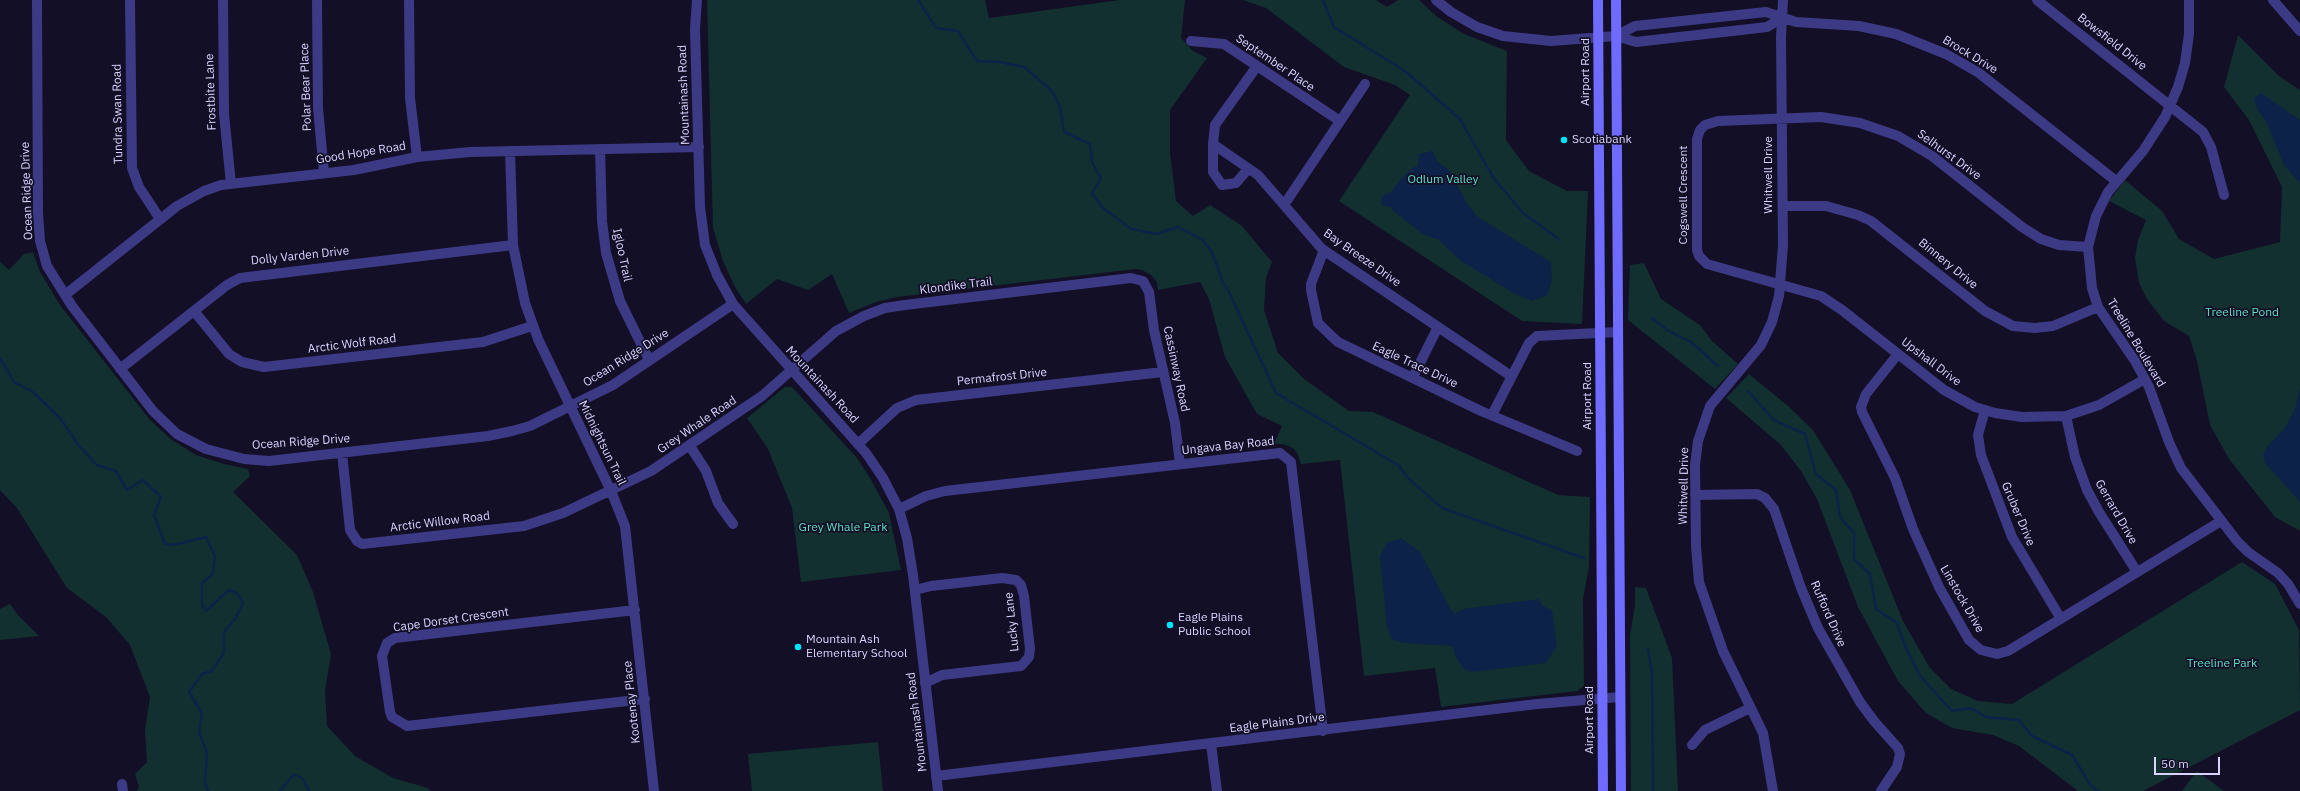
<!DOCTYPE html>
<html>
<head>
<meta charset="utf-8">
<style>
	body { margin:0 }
	#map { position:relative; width:2300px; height:791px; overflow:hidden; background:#130f26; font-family:"IBM Plex Sans",sans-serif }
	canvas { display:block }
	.scale { position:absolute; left:2154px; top:757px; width:66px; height:18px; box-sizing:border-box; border:2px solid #d9d4ff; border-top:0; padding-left:5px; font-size:12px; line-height:14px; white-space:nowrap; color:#d9d4ff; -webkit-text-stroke:3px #130f26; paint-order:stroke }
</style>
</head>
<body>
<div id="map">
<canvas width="2300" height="791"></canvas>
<div class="scale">50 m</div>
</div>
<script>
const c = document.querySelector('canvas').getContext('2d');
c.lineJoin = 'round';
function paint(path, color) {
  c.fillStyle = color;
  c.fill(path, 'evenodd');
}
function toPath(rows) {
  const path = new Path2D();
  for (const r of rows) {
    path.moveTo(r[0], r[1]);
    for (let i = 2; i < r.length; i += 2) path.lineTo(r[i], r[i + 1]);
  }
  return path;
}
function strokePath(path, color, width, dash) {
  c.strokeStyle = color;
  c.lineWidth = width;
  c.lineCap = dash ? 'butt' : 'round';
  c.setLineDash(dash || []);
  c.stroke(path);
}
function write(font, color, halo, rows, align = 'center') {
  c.font = font + ' "IBM Plex Sans",sans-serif';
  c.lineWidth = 3.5;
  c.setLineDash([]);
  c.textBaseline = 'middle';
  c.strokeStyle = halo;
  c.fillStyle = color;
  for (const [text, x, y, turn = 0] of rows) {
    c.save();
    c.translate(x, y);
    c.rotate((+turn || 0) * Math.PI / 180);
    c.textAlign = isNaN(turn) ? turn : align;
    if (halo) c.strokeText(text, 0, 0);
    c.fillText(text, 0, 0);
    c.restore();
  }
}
paint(toPath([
	[707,0,985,0,989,18,1120,0,1185,0,1181,38,1193,51,1207,58,1170,110,1170,153,1176,201,1193,216,1210,205,1242,226,1272,262,1266,278,1264,310,1278,353,1304,379,1349,411,1373,412,1558,495,1590,497,1589,567,1583,599,1584,686,1577,691,1441,707,1435,668,1364,676,1340,460,1301,464,1297,453,1293,448,1283,444,1274,444,1282,426,1257,414,1225,357,1209,299,1200,282,1158,290,1157,282,1151,275,1142,270,1136,269,897,297,876,302,849,313,832,274,808,290,777,279,746,304,735,287,723,261,713,228],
	[1243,0,1376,0,1387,7,1398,0,1419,0,1436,16,1464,34,1507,51,1506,140,1529,171,1567,191,1588,191,1582,324,1522,321,1339,201,1410,95,1395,85,1344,67,1266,8],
	[2238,35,2279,76,2300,90,2300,531,2275,517,2229,459,2210,425,2197,361,2189,336,2164,321,2147,299,2139,283,2135,258,2138,240,2146,220,2109,201,2125,180,2162,211,2179,239,2214,259,2280,242,2282,187,2249,120,2224,87],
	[33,252,40,272,60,305,150,420,172,440,196,455,224,464,248,469,250,476,233,492,297,555,313,592,331,654,325,691,327,726,355,756,393,778,428,788,430,791,137,791,139,787,135,774,147,762,145,730,150,697,130,645,106,617,67,588,17,508,0,490,0,262,9,270,24,254],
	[1644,263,1661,299,1700,325,1712,341,1738,364,1715,389,1628,320,1630,265],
	[1749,374,1788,406,1813,430,1850,490,1903,621,1930,668,1951,689,1978,701,2012,704,2242,562,2275,584,2299,630,2300,710,2143,791,2078,791,2019,746,1993,735,1952,728,1926,713,1898,681,1858,607,1817,499,1801,471,1780,444,1726,398],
	[785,387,792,387,857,458,870,478,889,513,901,570,801,582,792,508,768,449,747,418],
	[1635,587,1646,588,1672,658,1678,791,1631,791,1630,635,1635,605],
	[10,604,18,615,39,636,0,640,0,609],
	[878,742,883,791,752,791,748,754],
	[2197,771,2224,791,2182,791]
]), '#12302f');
paint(toPath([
	[2261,93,2300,120,2300,183,2284,165,2266,121,2257,109,2254,98],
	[1432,151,1438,162,1449,170,1468,205,1478,217,1551,262,1552,281,1547,295,1532,301,1515,294,1461,261,1439,240,1423,234,1392,210,1391,207,1382,206,1381,197,1391,192,1401,179,1414,167,1418,167,1419,154],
	[2300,388,2300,502,2265,463,2263,455,2267,447,2285,428,2295,409],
	[1401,538,1420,552,1451,610,1455,614,1463,609,1539,599,1542,606,1552,610,1557,646,1546,663,1471,672,1463,668,1455,656,1453,646,1403,643,1392,639,1387,628,1380,556,1387,543]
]), '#0c2248');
strokePath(toPath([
	[918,0,936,28,958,31,977,61,1000,62,1024,67,1052,91,1060,107,1064,132,1090,144,1092,162,1101,179,1092,193,1103,208,1131,229,1156,234,1178,227,1203,240,1212,252,1223,283,1227,288,1276,393,1398,465,1408,478,1442,508,1584,558],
	[1323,0,1334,27,1405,71,1460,119,1493,177,1523,213,1560,240],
	[1652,318,1667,330,1691,342,1718,366],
	[0,358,14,382,33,392,60,418,79,446,97,465,116,471,127,490,143,480,161,497,154,515,165,544,174,545,206,537,215,556,213,574,202,583,202,605,206,611,229,590,237,593,243,603,235,619,224,632,224,652,212,671,202,674,189,692,202,713,199,732,207,753,205,783,208,791],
	[1748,391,1774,420,1805,434,1816,474,1836,490,1840,517,1854,533,1854,559,1870,574,1876,609,1897,623,1905,646,1920,676,1952,711,1970,708,1986,717,2019,720,2032,736,2072,755,2091,786,2099,791],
	[1648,649,1652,673,1653,791],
	[280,791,294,774,303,779,309,791]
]), '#0c2248', 2.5);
strokePath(toPath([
	[37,0,38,213,40,241,47,266,72,306,153,411,177,434,206,449,244,459,269,461,488,436,512,431,530,426,613,385,733,304],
	[130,0,132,168,139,187,160,219],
	[223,0,224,114,231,184],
	[317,0,318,108,324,173],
	[409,0,410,98,417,157],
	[1436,0,1451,12,1477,27,1503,36,1551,41,1616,36,1636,42,1767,27,1782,18],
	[2037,0,2203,132,2211,147,2224,195],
	[2189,0,2189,34,2185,63,2178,87,2165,117,2143,151,2108,192,2096,216,2088,247,2092,288,2098,307,2135,361,2149,387,2169,442,2181,468,2237,541,2248,552,2278,573,2288,584,2300,604],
	[2273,0,2300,31],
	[1616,36,1635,26,1766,12,1796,22,1859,26,1896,34,1946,54,1979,73,2116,181],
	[1191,41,1224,44,1340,121],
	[1213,144,1258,175,1322,249,1511,376],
	[600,149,602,221,606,253,620,301,649,360],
	[510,151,513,245,525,303,538,339,611,491,625,526,654,791],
	[1248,169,1236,183,1222,185,1213,172,1213,144,1215,125,1257,66],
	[1284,205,1365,84],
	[1783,206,1826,206,1858,215,1871,221,1985,311,2013,326,2035,328,2053,326,2098,307],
	[2088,247,2059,245,2041,239,2022,227,1932,156,1898,136,1860,123,1821,117,1718,121,1705,125,1700,130,1697,139,1697,250,1699,256,1707,264,1821,296,1842,310,1944,390,1975,407,1995,413,2022,417,2066,416,2099,405,2145,379],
	[1324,250,1311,284,1311,290,1318,323,1338,342,1481,411,1577,451],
	[65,295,177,206,204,191,221,185,354,170,417,157,470,152,699,147],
	[194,311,229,354,242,362,264,367,483,342,532,326],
	[1898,354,1866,394,1861,407,1862,412,1895,478,1913,529,1939,587,1969,640,1981,650,1997,654,2008,651,2221,521],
	[120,369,227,285,240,278,513,245],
	[1413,377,1438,327],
	[1985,410,1978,435,1981,455,2012,537,2061,619],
	[1492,415,1529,343,1537,336,1618,332],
	[2066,416,2075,457,2087,490,2099,512,2137,572],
	[858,444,897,408,916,400,1163,372],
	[690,446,706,471,718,503,733,524],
	[342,453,350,530,357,541,362,544,524,526,563,513,651,471,762,396,836,331,864,316,885,308,905,305,1131,278,1143,281,1149,292,1154,330,1175,423,1180,464],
	[1695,495,1757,494,1765,498,1774,509,1801,588,1818,628,1860,702,1874,721,1898,748,1900,754,1897,767,1881,791],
	[899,509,926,496,945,491,1280,453,1291,462,1292,471,1323,731],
	[915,590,931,586,1002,578,1016,580,1021,585,1024,596,1030,649,1029,657,1021,666,942,675,925,683],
	[635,610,395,638,387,643,382,656,390,712,392,717,407,726,645,699],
	[1211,744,1217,791],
	[1692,745,1705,730,1750,708],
	[936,776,1537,704,1620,697],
	[122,784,123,791],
	[1773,791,1763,733,1723,651,1699,582,1696,546,1695,465,1698,441,1710,406,1761,345,1772,322,1779,296,1783,245,1781,38,1783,0]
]), '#3d3a85', 10);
strokePath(toPath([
	[697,0,695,29,700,207,705,245,717,275,733,304,866,453,883,478,899,509,907,538,913,575,938,791]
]), '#3d3a85', 10);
strokePath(toPath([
	[1598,0,1603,791],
	[1616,0,1621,791]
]), '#6f6bff', 10);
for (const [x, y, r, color] of [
	[1564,140,4,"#00e5ff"],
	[1170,625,4,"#00e5ff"],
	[798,647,4,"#00e5ff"]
]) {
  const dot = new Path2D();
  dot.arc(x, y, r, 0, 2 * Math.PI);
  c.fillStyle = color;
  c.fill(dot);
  strokePath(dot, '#130f26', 1.5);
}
write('12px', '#d9d4ff', '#130f26', [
	["Bowsfield Drive",2112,42,38],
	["Brock Drive",1970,55,31],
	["September Place",1275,63,34],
	["Airport Road",1586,72,-90],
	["Polar Bear Place",306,87,-92],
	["Frostbite Lane",211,92,-92],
	["Mountainash Road",684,95,-92],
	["Tundra Swan Road",118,114,-91],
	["Good Hope Road",361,153,-9],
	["Selhurst Drive",1949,155,36],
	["Whitwell Drive",1769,175,-90],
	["Ocean Ridge Drive",27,191,-92],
	["Cogswell Crescent",1684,195,-90],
	["Igloo Trail",622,255,78],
	["Dolly Varden Drive",300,256,-6],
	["Bay Breeze Drive",1362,258,35],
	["Binnery Drive",1948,264,39],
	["Klondike Trail",956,286,-7],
	["Treeline Boulevard",2136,343,59],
	["Arctic Wolf Road",352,344,-7],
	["Ocean Ridge Drive",626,358,-32],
	["Upshall Drive",1931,362,37],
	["Eagle Trace Drive",1415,365,25],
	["Cassinway Road",1176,369,78],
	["Permafrost Drive",1002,377,-6],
	["Mountainash Road",822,385,47],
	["Airport Road",1588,396,-90],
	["Grey Whale Road",697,425,-34],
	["Ocean Ridge Drive",301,442,-4],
	["Midnightsun Trail",602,443,64],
	["Ungava Bay Road",1228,446,-6],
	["Whitwell Drive",1684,486,-89],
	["Gerrard Drive",2116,512,60],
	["Gruber Drive",2018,514,67],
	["Arctic Willow Road",440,522,-7],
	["Linstock Drive",1962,599,60],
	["Rufford Drive",1828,614,66],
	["Cape Dorset Crescent",451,620,-8],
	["Lucky Lane",1012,622,-96],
	["Kootenay Place",632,702,-96],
	["Airport Road",1590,720,-90],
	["Mountainash Road",917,722,-97],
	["Eagle Plains Drive",1277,723,-7]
]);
write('12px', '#d9d4ff', '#130f26', [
	["Scotiabank",1572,140],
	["Eagle Plains",1178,618],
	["Public School",1178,632],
	["Mountain Ash",806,640],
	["Elementary School",806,654]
], 'left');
write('12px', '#5fe0c0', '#130f26', [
	["Odlum Valley",1443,180],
	["Treeline Pond",2242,313],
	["Grey Whale Park",843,528],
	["Treeline Park",2222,664]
]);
</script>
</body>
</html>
